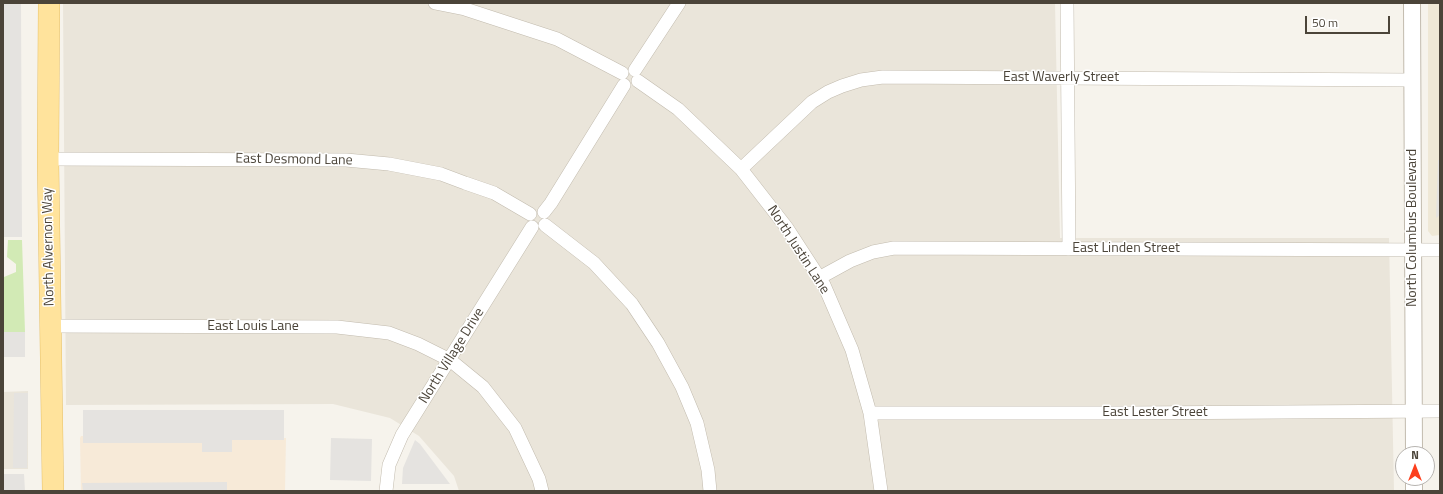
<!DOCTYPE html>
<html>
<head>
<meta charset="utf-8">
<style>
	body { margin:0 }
	#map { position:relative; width:1443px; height:494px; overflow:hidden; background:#f6f3ec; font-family:"Titillium Web",sans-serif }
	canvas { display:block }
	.frame { position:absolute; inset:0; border:4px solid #4b4439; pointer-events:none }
	.north { position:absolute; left:1395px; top:446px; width:40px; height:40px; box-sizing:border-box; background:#fff; border:1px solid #b7b4b0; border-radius:50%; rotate:0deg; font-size:11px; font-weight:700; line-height:16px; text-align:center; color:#4b4439 }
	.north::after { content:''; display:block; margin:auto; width:14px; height:18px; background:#fc3f1d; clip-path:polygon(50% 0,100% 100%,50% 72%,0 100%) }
	.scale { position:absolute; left:1305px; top:16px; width:85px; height:18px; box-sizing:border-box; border:2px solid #4b4439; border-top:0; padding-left:5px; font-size:12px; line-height:14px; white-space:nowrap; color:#4b4439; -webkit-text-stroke:3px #fff; paint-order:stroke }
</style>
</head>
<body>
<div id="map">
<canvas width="1443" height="494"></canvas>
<div class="frame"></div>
<div class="north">N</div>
<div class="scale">50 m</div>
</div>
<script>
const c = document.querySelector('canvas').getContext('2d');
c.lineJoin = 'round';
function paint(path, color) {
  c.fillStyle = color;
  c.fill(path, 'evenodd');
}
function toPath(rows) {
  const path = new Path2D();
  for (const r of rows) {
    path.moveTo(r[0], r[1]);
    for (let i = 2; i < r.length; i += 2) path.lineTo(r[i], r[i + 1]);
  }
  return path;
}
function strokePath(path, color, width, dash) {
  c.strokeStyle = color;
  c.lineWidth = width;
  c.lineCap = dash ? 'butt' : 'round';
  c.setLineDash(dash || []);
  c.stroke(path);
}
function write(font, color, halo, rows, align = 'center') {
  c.font = font + ' "Titillium Web",sans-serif';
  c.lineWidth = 3;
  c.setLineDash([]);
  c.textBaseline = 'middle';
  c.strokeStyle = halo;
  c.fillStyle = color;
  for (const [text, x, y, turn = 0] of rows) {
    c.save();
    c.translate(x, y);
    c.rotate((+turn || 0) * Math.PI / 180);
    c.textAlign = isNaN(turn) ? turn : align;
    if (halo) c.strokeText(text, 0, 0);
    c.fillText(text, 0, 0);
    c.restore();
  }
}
paint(toPath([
	[63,3,1055,3,1060,238,1389,238,1394,491,459,491,454,476,419,436,390,418,333,404,66,405],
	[28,391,28,469,3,469,3,392]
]), '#eae5da');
paint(toPath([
	[81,436,286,438,285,491,81,491,80,438]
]), '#f7ead8');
paint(toPath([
	[1428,3,1440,3,1440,235,1432,236,1428,231]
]), '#efe8d6');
paint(toPath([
	[8,240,22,240,25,332,4,332,4,277,16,272,16,264,7,257]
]), '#d2eab5');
paint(toPath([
	[3,3,21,3,22,237,3,237],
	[1438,160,1440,160,1440,215,1436,218],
	[3,332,25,332,25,357,3,357],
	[14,393,28,393,27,468,13,468],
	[83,410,284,410,284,440,232,440,232,452,202,452,202,443,83,443],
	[331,438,372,439,371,481,330,480],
	[415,440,420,444,450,484,402,484,403,468],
	[3,474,24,474,25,491,3,491],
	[227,482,227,491,83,491,82,483]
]), '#e5e3e0');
const minor = toPath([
	[435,3,465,9,557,39,622,73],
	[1067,3,1069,249],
	[635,70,679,3],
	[638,81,678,109,741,169,787,228,824,285,852,350,870,413,881,491],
	[48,159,346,160,389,164,441,174,465,183,494,193,530,214],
	[741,169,812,102,828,92,842,86,861,80,883,77,1412,80],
	[544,212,551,203,624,85],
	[545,225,594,263,632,304,658,343,682,387,697,423,708,470,710,491],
	[819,278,850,261,873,252,894,248,1440,250],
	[51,326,337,327,389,333,418,344,450,360,483,387,515,428,539,479,542,491],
	[870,413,1130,413,1440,411],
	[386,491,389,465,402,435,532,227]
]);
const tertiary = toPath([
	[1412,3,1414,454],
	[1414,478,1414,491]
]);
const primary = toPath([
	[49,3,48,159,53,491]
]);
strokePath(minor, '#c2bbae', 14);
strokePath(tertiary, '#c2bbae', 18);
strokePath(primary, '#e6c16a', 22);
strokePath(minor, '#fff', 13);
strokePath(tertiary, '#fff', 16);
strokePath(primary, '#ffe39c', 21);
write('14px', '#4b4439', '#fff', [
	["East Waverly Street",1061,78],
	["East Desmond Lane",294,160,1],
	["North Columbus Boulevard",1413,228,-90],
	["North Alvernon Way",49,247,-91],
	["East Linden Street",1126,249],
	["North Justin Lane",798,250,57],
	["East Louis Lane",253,327],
	["North Village Drive",452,356,-58],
	["East Lester Street",1155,413]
]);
</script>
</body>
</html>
